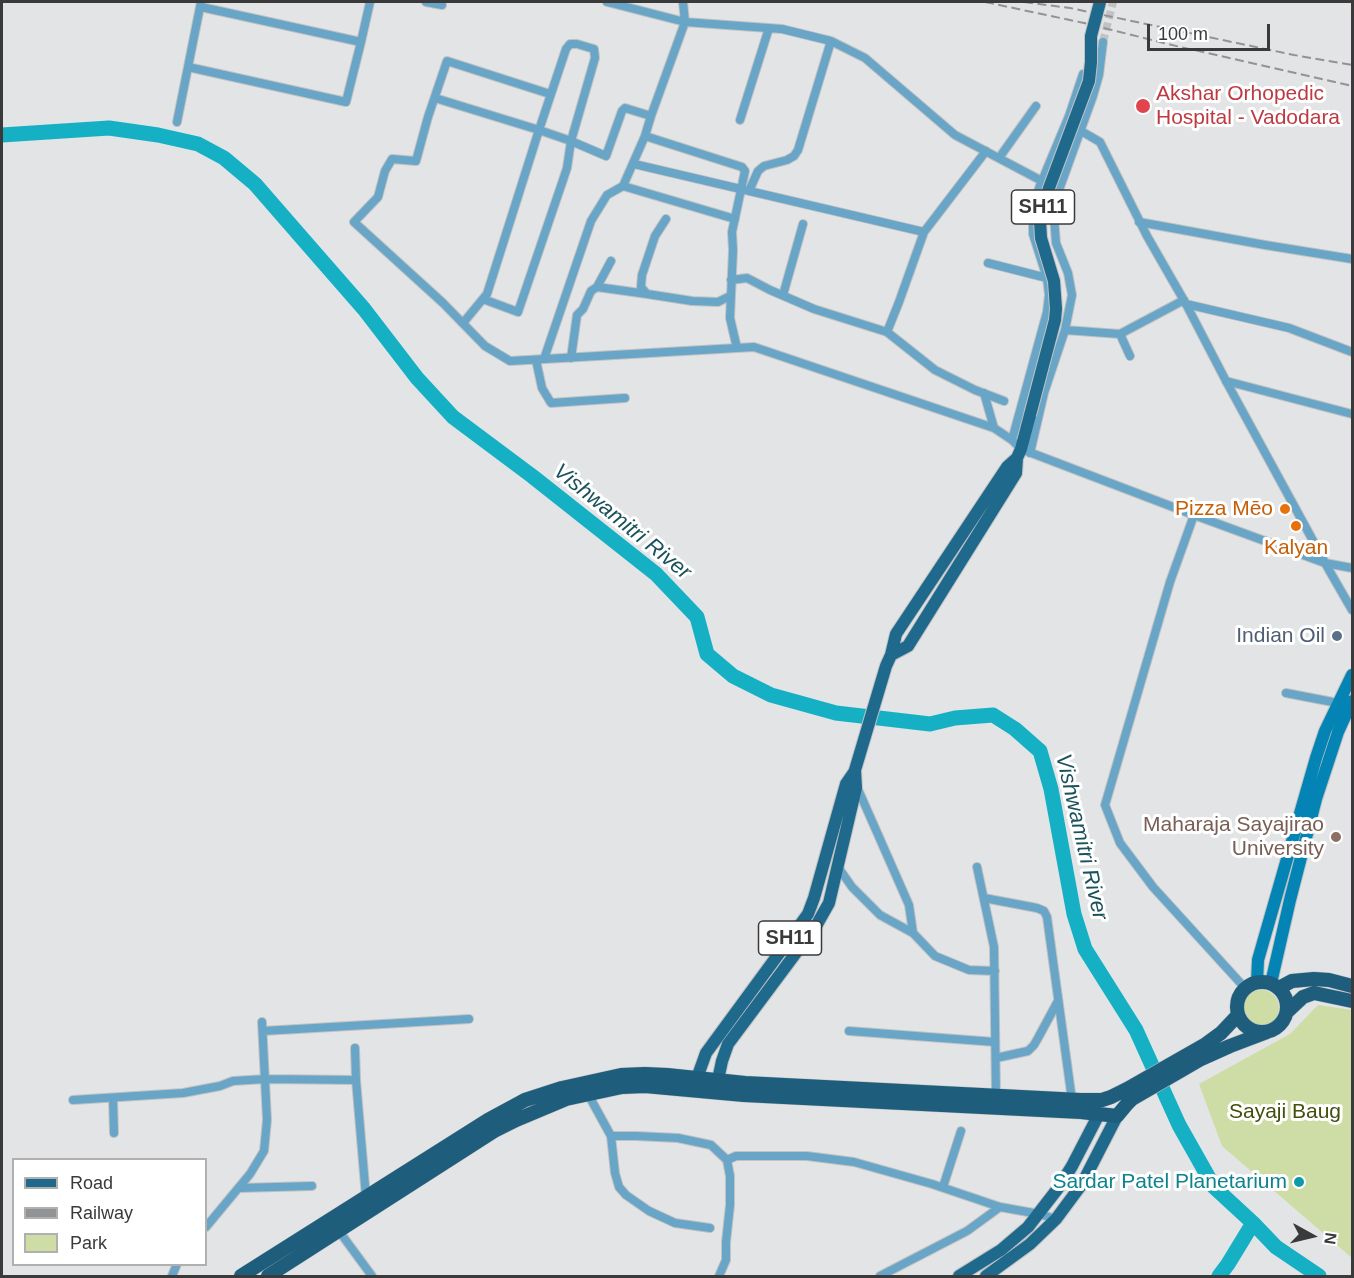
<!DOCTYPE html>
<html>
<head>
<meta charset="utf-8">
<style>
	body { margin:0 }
	#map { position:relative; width:1354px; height:1278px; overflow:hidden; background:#e2e4e5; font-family:Helvetica,sans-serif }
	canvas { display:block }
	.frame { position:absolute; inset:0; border:3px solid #3a3a3b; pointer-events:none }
	.legend { position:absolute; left:12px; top:1158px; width:195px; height:108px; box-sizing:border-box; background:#fff; border:2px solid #b0b0b1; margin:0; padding:8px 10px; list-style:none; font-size:18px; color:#3a3a3b }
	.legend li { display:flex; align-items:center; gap:12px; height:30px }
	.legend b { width:30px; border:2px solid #b0b0b1 }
	.north { position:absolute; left:1282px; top:1206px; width:60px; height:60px; -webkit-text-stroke:4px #fff; paint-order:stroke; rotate:98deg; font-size:16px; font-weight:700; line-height:24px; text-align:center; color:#3a3a3b }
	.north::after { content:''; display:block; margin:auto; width:21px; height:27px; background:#3a3a3b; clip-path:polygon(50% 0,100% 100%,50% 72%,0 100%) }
	.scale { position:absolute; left:1147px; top:24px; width:123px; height:27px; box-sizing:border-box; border:3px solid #3a3a3b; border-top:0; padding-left:8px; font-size:18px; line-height:21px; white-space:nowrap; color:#3a3a3b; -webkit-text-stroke:4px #fff; paint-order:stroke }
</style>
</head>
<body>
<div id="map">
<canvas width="1354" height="1278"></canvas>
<div class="frame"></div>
<ul class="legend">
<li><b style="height:8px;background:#1f698c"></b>Road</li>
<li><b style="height:8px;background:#929394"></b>Railway</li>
<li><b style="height:16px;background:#cedda5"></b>Park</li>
</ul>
<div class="north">N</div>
<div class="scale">100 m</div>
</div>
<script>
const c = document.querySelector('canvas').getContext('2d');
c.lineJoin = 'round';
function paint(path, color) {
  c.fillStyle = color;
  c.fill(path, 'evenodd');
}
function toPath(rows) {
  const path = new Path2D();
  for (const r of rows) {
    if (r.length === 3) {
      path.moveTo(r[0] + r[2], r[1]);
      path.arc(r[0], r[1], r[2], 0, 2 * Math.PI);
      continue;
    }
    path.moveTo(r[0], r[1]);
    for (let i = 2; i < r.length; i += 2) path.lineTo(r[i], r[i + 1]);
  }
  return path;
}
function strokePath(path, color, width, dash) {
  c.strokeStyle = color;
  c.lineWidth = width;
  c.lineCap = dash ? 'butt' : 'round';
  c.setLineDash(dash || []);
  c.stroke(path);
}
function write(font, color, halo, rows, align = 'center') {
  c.font = font + ' Helvetica,sans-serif';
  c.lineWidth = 6;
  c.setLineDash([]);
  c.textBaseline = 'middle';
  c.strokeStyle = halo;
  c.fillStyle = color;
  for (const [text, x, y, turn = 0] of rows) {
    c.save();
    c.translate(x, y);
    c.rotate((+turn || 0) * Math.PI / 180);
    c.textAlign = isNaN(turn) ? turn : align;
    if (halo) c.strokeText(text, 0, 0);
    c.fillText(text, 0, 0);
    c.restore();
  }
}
paint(toPath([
	[1261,1008,18],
	[1318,1005,1352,1010,1352,1258,1222,1146,1199,1084,1290,1034]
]), '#cedda5');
strokePath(toPath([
	[2,135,109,128,158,135,198,144,224,158,255,184,302,238,364,309,417,378,453,417,532,476,656,574,697,617,707,654,733,676,771,695,836,713,930,724,955,718,993,715,1015,729,1040,751,1051,789,1074,914,1085,949,1136,1030,1179,1125,1214,1187,1253,1223,1276,1247,1319,1276],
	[1219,1276,1228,1264,1253,1223]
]), '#16b0c5', 15);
strokePath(toPath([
	[1103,42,1113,2]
]), '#c0c2c3', 8, [8, 4]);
const minor = toPath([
	[426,2,442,5],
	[607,2,685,22,782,29,831,41,865,58,955,135,1059,190],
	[201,7,361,42],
	[188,67,346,102,361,42,370,2],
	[550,94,447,61,428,117,416,161,392,159,385,171,378,197,354,222,443,303,485,346,510,361,754,347,994,428,1012,440,1021,449,1194,515,1325,563,1352,568],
	[435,98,539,130,487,294,463,323],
	[740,120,769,28],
	[177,122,201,2],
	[1081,131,1100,142,1147,236,1186,304,1226,381,1329,570,1352,610],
	[645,136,742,167,745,171,732,232,733,250,730,318,737,348],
	[999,158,1036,106],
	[634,164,924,232,899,302,887,332,935,370,975,390,1004,401],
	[623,186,735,219],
	[749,191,758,171,764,166,787,160,794,156,798,150,831,41],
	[666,219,655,236,642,275,641,287,647,294,692,301,718,302,730,296],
	[1139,222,1265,245,1352,259],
	[924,232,986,151],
	[988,263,1047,278],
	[731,280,747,278,770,290,814,309,887,332],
	[597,287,647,294],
	[783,295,803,224],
	[483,299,518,312,563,180,567,168,571,141,595,58,594,49,577,44,570,44,566,49,539,130,571,141,606,156,622,111,625,108,651,116],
	[1186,304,1289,328,1352,352],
	[1065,330,1120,334,1184,300],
	[1120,334,1130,356],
	[571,358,577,315,583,309,591,291,597,287,611,261],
	[544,359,591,221,607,195,623,186,645,136,651,116,685,22,683,2],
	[536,360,542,388,551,403,625,398],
	[1226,381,1352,414],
	[984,393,994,428],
	[1012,440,1047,312,1049,295,1047,278,1033,234,1033,225,1035,208,1039,188,1069,116,1083,74],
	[1030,453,1044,393,1065,330,1072,295,1068,273,1056,243,1054,217,1059,190,1093,96,1099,75,1103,42],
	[1194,515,1170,582,1105,805,1120,843,1153,887,1245,988],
	[1286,693,1338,703],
	[857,787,909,905,913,933,935,956,969,970,995,971],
	[838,867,852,887,880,915,913,933],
	[977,867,994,947,996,1096],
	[984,898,1037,908,1044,911,1047,917,1072,1100],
	[263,1031,469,1019],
	[849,1031,995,1042],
	[355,1048,356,1080,366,1197],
	[996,1058,1028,1051,1034,1045,1038,1038,1058,1001],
	[588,1094,611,1136,636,1136,678,1138,711,1145,727,1160,736,1156,807,1156,854,1162,932,1184,1000,1207,1039,1214,1056,1219],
	[113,1098,114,1133],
	[73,1100,183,1093,220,1086,233,1081,265,1079,356,1080],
	[611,1136,615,1173,619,1187,626,1195,649,1211,675,1223,710,1228],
	[943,1187,961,1131],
	[239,1188,312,1186],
	[206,1227,250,1174,264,1151,267,1120,262,1022],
	[339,1231,372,1276],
	[172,1276,177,1264],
	[719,1276,726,1260,726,1242,730,1205,730,1176,727,1160],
	[880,1276,967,1231,1000,1207]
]);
const secondary = toPath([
	[1257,982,1258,960,1264,939,1316,758,1325,731,1352,675],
	[1271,983,1290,900,1316,799,1338,732,1352,701]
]);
const primary = toPath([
	[891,655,908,646,1016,473,1017,458],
	[697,1086,697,1078,706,1053,808,914,814,898,846,784,855,771],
	[716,1089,722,1061,728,1044,816,926,829,903,856,788,855,770,858,760,886,666,891,655,896,634,1007,467,1017,458,1021,449,1030,415],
	[959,1276,1001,1250,1028,1227,1059,1187,1072,1166,1099,1114],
	[986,1276,1030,1244,1056,1219,1082,1184,1117,1116]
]);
const trunk = toPath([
	[1262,1007,25],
	[1279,988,1292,981,1314,979,1329,980,1352,986],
	[1287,1012,1303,997,1314,993,1352,1001],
	[241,1276,488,1120,525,1100,562,1088,621,1075,645,1074,667,1075,745,1083,1080,1100,1102,1100,1111,1097,1127,1089,1206,1044,1221,1033,1238,1015],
	[268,1276,494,1131,516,1120,566,1099,622,1087,645,1086,744,1095,1081,1112,1117,1116,1127,1104,1132,1099,1201,1059,1230,1046,1267,1032]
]);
strokePath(minor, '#c0c2c3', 10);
strokePath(secondary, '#c0c2c3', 14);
strokePath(primary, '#c0c2c3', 14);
strokePath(trunk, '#c0c2c3', 15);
strokePath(minor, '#69a5c6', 8);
strokePath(secondary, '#0384b5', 12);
strokePath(primary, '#1f698c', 12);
strokePath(trunk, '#1e5e7c', 14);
strokePath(toPath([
	[985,2,1084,23,1172,45,1352,86],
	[1024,2,1070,8,1294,55,1352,65]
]), '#929394', 2, [9, 4.5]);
const primaryBridge = toPath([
	[1030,415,1055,320,1056,309,1054,281,1041,238,1040,221,1049,188,1089,81,1091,62,1091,36,1100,2]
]);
strokePath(primaryBridge, '#c0c2c3', 14, []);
strokePath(primaryBridge, '#1f698c', 12);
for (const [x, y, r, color] of [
	[1143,106,8,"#e0444e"],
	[1285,509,6,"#e8710a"],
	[1296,526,6,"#e8710a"],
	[1337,636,6,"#5c6f8a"],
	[1336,837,6,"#8d6e63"],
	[1299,1182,6,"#0f9aa8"]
]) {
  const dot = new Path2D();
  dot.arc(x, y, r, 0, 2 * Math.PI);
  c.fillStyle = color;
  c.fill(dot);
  strokePath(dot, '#fff', 2);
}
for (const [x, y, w] of [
	[1043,207,63],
	[790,938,63]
]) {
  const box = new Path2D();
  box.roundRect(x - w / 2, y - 17, w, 34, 4.5);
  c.fillStyle = '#fff';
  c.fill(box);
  strokePath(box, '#3a3a3b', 1.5);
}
write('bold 20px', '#3a3a3b', null, [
	["SH11",1043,207],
	["SH11",790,938]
]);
write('21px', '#be3a42', '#fff', [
	["Akshar Orhopedic",1156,94],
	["Hospital - Vadodara",1156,118]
], 'left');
write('21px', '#c56008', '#fff', [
	["Pizza Mēo",1273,509],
	["Kalyan",1296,548,"center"]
], 'right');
write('21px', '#4e5e75', '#fff', [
	["Indian Oil",1325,636]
], 'right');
write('21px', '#785e54', '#fff', [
	["Maharaja Sayajirao",1324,825],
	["University",1324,849]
], 'right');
write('21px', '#424f0d', '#fff', [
	["Sayaji Baug",1285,1112]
]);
write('21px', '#0d838f', '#fff', [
	["Sardar Patel Planetarium",1287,1182]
], 'right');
write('italic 22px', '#1a525b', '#fff', [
	["Vishwamitri River",622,522,39],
	["Vishwamitri River",1081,837,77]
]);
</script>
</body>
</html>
